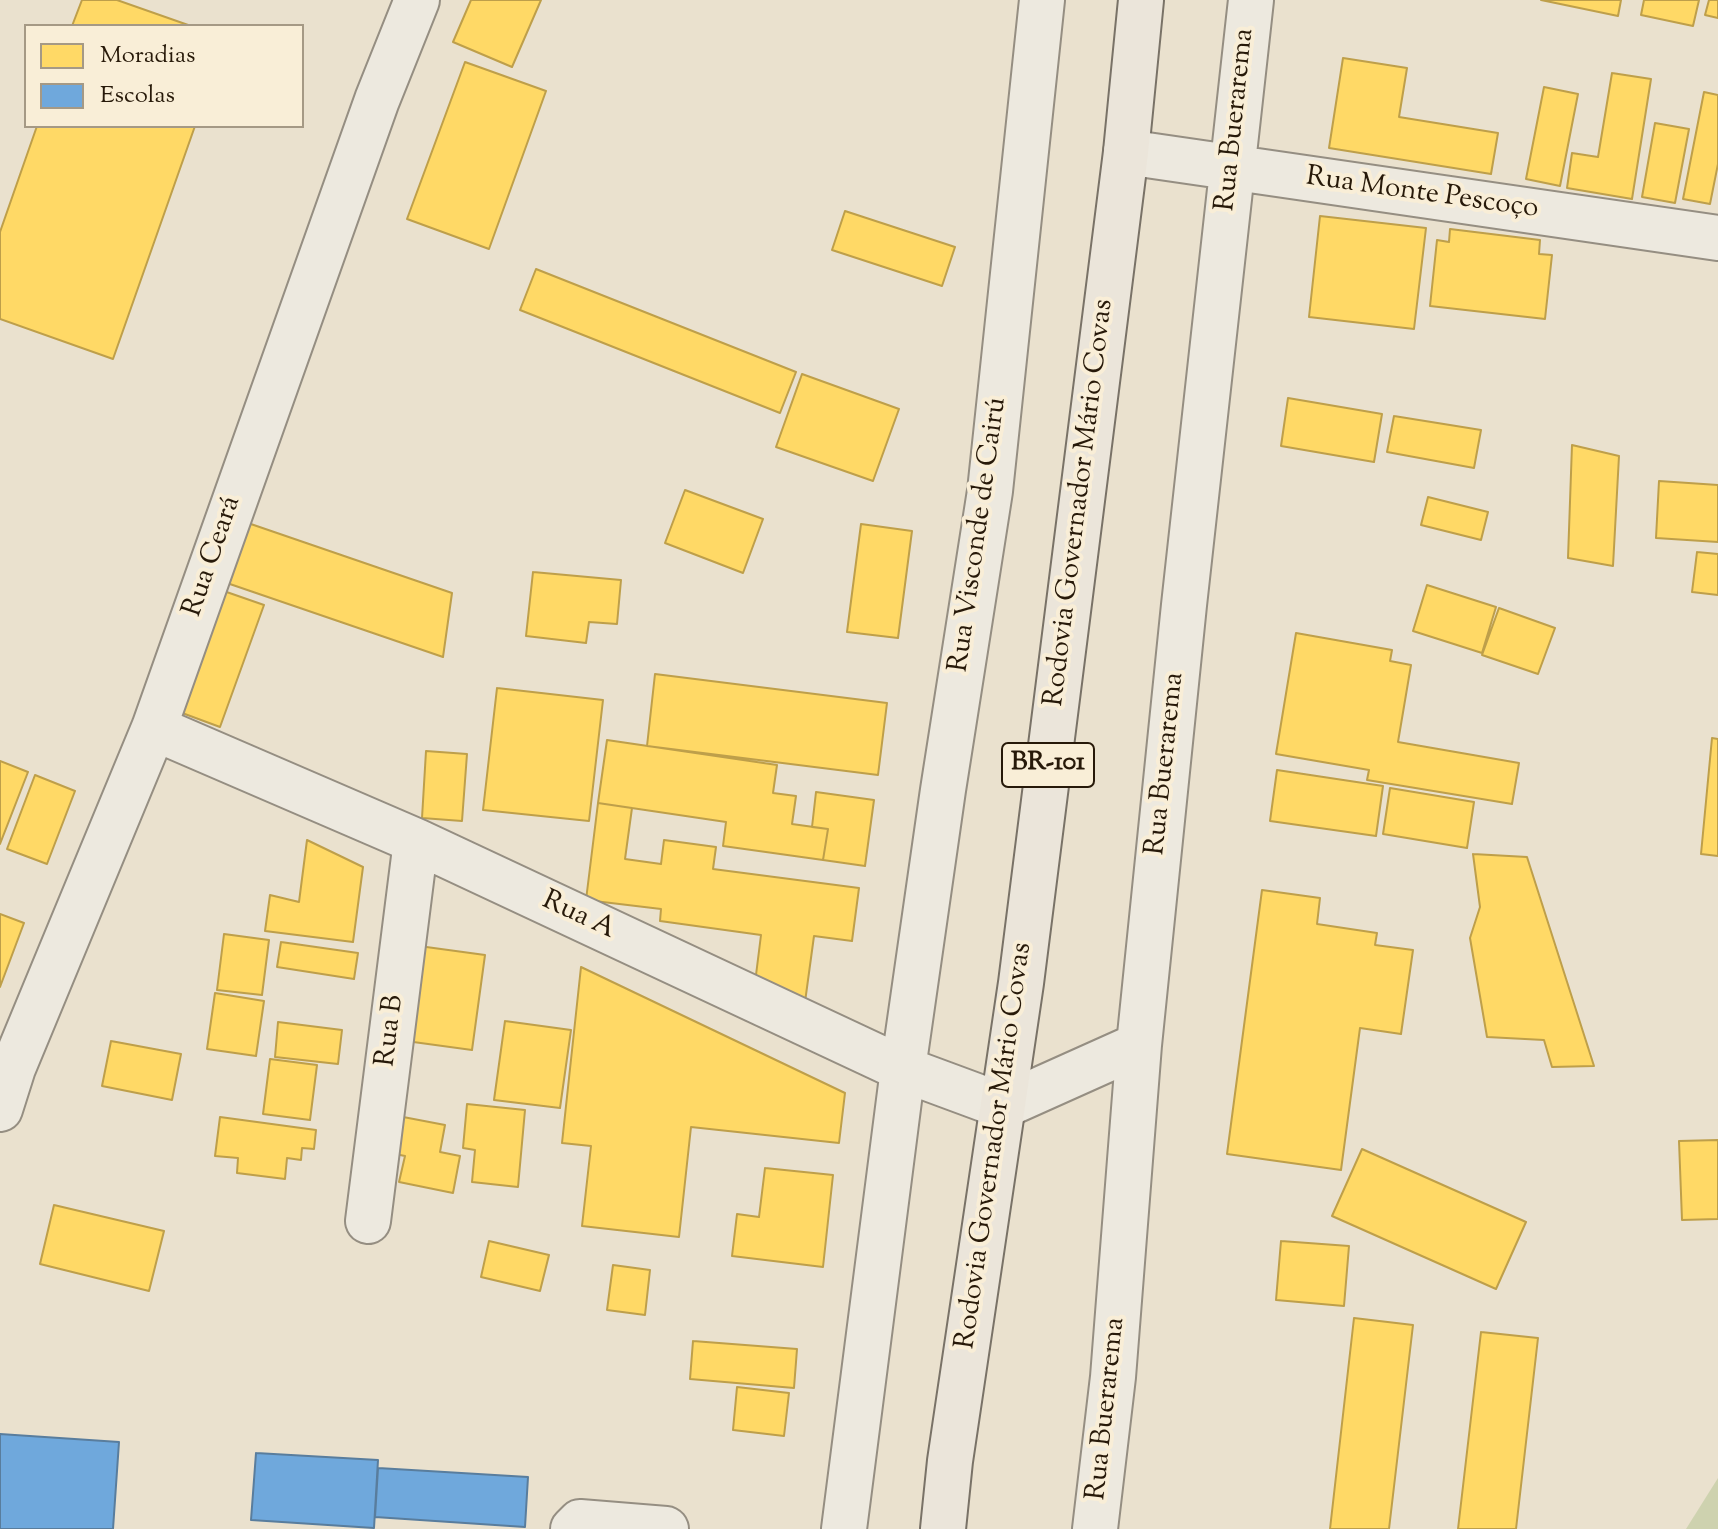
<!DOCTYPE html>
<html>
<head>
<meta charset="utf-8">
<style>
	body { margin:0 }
	#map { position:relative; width:1718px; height:1529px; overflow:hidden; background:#eae1ce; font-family:"Sorts Mill Goudy",serif }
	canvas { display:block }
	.legend { position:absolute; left:24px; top:24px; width:280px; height:104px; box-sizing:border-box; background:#f9eed7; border:2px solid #a59985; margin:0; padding:10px 14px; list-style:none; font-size:24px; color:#271909 }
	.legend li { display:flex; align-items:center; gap:16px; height:40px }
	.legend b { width:40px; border:2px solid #a59985 }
</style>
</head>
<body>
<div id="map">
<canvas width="1718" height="1529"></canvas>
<ul class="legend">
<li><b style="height:22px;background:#ffd966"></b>Moradias</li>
<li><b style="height:22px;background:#6fa8dc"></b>Escolas</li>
</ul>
</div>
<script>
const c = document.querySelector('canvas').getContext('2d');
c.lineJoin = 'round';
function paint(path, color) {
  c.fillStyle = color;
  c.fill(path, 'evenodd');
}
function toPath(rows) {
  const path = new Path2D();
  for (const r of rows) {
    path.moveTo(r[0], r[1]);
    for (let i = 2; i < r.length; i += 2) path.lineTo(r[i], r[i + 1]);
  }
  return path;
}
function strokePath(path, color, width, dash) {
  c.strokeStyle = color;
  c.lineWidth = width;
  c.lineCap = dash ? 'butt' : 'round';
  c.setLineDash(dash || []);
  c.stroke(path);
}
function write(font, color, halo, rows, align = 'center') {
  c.font = font + ' "Sorts Mill Goudy",serif';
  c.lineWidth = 8;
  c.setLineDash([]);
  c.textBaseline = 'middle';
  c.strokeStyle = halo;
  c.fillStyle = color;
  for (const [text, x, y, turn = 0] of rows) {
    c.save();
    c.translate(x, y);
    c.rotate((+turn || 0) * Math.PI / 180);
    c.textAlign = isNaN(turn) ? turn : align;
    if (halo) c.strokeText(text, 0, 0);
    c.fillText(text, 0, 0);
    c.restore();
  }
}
paint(toPath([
	[1718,1478,1718,1529,1686,1529]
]), '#ced2af');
const homes = toPath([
	[82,0,117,0,191,26,72,26,82,0],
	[471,0,541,0,512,67,453,42,471,0],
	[1541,0,1621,0,1618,16,1541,0],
	[1644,0,1699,0,1693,26,1641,15,1644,0],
	[1709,0,1718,0,1718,18,1705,15,1709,0],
	[1343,58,1407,68,1399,117,1498,133,1491,174,1329,148,1343,58],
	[465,62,546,91,489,249,407,219,465,62],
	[1612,73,1651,79,1632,199,1567,188,1572,153,1598,157,1612,73],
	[1544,87,1578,94,1560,186,1526,179,1544,87],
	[1704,92,1718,95,1718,164,1710,204,1683,199,1704,92],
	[1655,123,1689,129,1675,203,1642,197,1655,123],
	[37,126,195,126,113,359,0,319,0,232,37,126],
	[845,211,955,247,942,286,832,250,845,211],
	[1320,216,1426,228,1414,329,1309,317,1320,216],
	[1450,229,1540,240,1539,254,1552,255,1545,319,1430,306,1437,240,1449,242,1450,229],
	[536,269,796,372,780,413,520,310,536,269],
	[802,374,899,409,873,481,776,447,802,374],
	[1288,398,1382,414,1374,462,1281,446,1288,398],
	[1394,416,1481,430,1474,468,1387,452,1394,416],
	[1572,445,1619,456,1613,566,1568,558,1572,445],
	[1659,481,1718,485,1718,542,1656,538,1659,481],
	[685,490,763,519,743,573,665,543,685,490],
	[1428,497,1488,512,1481,540,1421,525,1428,497],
	[245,522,452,593,443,657,224,582,245,522],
	[861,524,912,531,898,638,847,632,861,524],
	[1697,552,1718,554,1718,595,1692,592,1697,552],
	[533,572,621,580,617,624,589,622,586,643,526,636,533,572],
	[1427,585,1496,607,1482,653,1413,631,1427,585],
	[218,589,264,605,220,727,174,710,218,589],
	[1499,608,1555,628,1538,674,1482,655,1499,608],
	[1296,633,1392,650,1390,661,1411,665,1398,742,1519,763,1512,804,1367,780,1369,770,1276,754,1296,633],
	[655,674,887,703,878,775,647,746,655,674],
	[497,688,603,700,589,821,483,810,497,688],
	[1712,738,1718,739,1718,856,1701,854,1712,738],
	[607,740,777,765,773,793,796,796,792,824,828,829,823,860,723,846,726,822,598,803,607,740],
	[426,751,467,754,462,821,422,818,426,751],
	[0,761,28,772,0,844,0,761],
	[1277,770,1383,786,1376,836,1270,821,1277,770],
	[35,775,75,791,47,864,7,849,35,775],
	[1390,788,1474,802,1467,848,1383,834,1390,788],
	[816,792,874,800,865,866,823,860,828,829,812,827,816,792],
	[598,803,632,808,625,859,661,864,664,840,716,847,713,869,859,888,852,941,814,936,805,1002,755,983,761,935,660,921,661,909,586,900,598,803],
	[307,840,363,867,353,942,265,931,270,895,299,902,307,840],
	[1473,854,1527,857,1594,1066,1552,1067,1544,1040,1487,1037,1470,938,1480,907,1473,854],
	[1262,890,1320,898,1317,924,1377,933,1375,945,1413,950,1401,1034,1360,1028,1341,1170,1227,1154,1262,890],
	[0,914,24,923,0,987,0,914],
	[224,934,269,940,262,995,217,990,224,934],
	[281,942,358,953,354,979,277,967,281,942],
	[419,946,485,955,472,1050,406,1041,419,946],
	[581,967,845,1093,839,1143,691,1127,679,1237,582,1226,591,1146,562,1143,581,967],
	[215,993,264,1001,256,1056,207,1049,215,993],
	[505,1021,571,1030,560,1108,494,1100,505,1021],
	[278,1022,342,1030,338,1064,275,1057,278,1022],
	[111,1041,181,1054,172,1100,102,1086,111,1041],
	[270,1059,317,1065,310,1120,263,1114,270,1059],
	[467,1104,525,1110,518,1187,472,1182,475,1150,463,1148,467,1104],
	[398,1116,445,1125,440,1152,460,1156,453,1193,399,1182,405,1156,390,1153,398,1116],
	[220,1117,316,1130,314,1149,302,1148,301,1160,287,1158,285,1179,237,1173,238,1158,215,1156,220,1117],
	[1718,1140,1718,1219,1682,1220,1679,1141,1718,1140],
	[1362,1149,1526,1222,1496,1289,1332,1216,1362,1149],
	[765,1168,833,1175,823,1267,732,1256,737,1214,759,1217,765,1168],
	[54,1205,164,1231,149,1291,40,1264,54,1205],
	[489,1241,549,1255,540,1291,481,1277,489,1241],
	[1281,1241,1349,1246,1344,1306,1276,1300,1281,1241],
	[613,1265,650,1270,645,1315,607,1310,613,1265],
	[1354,1318,1413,1325,1389,1529,1330,1529,1354,1318],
	[1481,1332,1538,1338,1516,1529,1458,1529,1481,1332],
	[693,1341,797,1349,794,1388,690,1379,693,1341],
	[737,1387,789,1393,784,1436,733,1430,737,1387]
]);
paint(homes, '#ffd966');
strokePath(homes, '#be9f4a', 2);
const schools = toPath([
	[0,1434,119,1442,113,1529,0,1529,0,1434],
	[256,1453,378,1460,374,1528,251,1520,256,1453],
	[378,1468,528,1477,525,1527,375,1517,378,1468]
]);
paint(schools, '#6fa8dc');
strokePath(schools, '#597d9d', 2);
const minor = toPath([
	[1126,152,1718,238],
	[154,728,416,841,903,1069,1003,1106,1139,1045],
	[0,1109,13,1068,154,728,377,100,417,0],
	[368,1221,416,841],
	[573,1529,580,1522,666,1529],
	[844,1529,903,1069,943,790,990,491,1042,0],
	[1095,1529,1113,1377,1139,1045,1184,605,1251,0]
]);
const highway = toPath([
	[943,1529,950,1461,1021,983,1126,152,1141,0]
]);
strokePath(minor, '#958e82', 48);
strokePath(highway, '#797267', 48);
strokePath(minor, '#ede9df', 44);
strokePath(highway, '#ebe5da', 44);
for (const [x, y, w] of [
	[1048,765,92]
]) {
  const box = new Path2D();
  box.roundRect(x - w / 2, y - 22, w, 44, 6);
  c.fillStyle = '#f9eed7';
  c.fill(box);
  strokePath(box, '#271909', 2);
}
write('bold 26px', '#271909', null, [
	["BR-101",1048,765]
]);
write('28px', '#271909', '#f9eed7', [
	["Rua Buerarema",1237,120,-84],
	["Rua Monte Pescoço",1422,195,8],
	["Rodovia Governador Mário Covas",1081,503,-83],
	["Rua Visconde de Cairú",980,535,-82],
	["Rua Ceará",214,557,-71],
	["Rua Buerarema",1167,764,-84],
	["Rua A",578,917,25],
	["Rua B",392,1031,-83],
	["Rodovia Governador Mário Covas",996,1146,-82],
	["Rua Buerarema",1108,1409,-84]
]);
</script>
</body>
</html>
